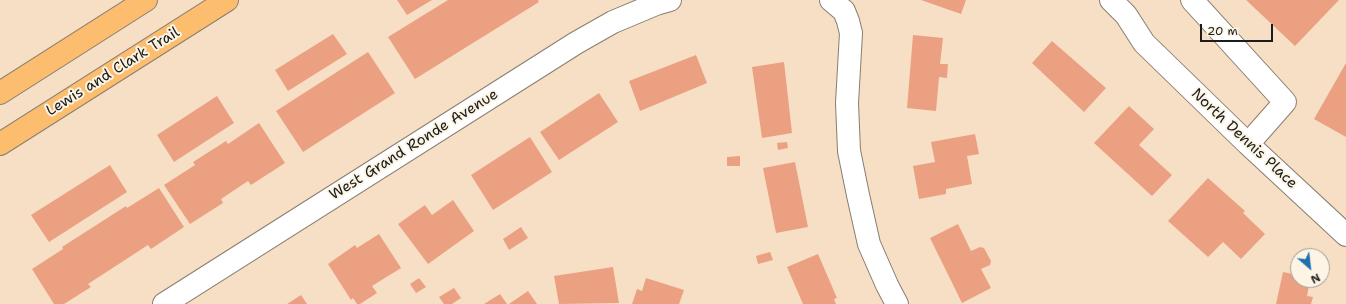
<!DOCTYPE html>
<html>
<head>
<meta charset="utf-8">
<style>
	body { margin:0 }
	#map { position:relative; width:1346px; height:304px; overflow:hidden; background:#f6dfc4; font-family:"Shantell Sans",sans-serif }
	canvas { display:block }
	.north { position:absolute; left:1290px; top:248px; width:40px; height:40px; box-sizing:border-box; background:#fcf5e5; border:1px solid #a29e95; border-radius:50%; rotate:152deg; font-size:11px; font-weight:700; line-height:16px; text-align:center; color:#1c1c1c }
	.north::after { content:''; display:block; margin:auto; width:14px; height:18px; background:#1f6fb2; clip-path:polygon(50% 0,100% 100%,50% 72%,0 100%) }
	.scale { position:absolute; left:1200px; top:24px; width:73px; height:18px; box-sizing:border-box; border:2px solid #1c1c1c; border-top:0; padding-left:5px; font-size:12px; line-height:14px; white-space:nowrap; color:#1c1c1c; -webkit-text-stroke:3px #fcf5e5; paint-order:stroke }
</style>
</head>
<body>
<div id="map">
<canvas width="1346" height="304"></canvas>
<div class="north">N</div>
<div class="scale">20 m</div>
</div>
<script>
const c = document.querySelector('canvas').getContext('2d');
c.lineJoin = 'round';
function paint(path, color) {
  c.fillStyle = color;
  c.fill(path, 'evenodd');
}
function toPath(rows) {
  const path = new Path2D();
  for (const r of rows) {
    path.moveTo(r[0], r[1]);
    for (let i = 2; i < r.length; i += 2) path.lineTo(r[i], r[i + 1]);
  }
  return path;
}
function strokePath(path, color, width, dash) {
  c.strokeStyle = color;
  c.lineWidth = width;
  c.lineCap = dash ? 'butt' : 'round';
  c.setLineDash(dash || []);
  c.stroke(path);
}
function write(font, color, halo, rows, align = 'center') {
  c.font = font + ' "Shantell Sans",sans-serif';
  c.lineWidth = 4;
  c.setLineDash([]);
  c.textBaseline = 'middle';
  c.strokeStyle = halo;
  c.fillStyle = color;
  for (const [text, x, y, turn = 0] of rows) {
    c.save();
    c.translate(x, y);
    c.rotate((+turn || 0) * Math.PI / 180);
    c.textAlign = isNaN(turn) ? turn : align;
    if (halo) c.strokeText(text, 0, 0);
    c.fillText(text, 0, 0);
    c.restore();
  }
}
paint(toPath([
	[397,0,432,0,407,15],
	[448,0,538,0,539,2,415,79,388,37],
	[921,0,966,0,961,14],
	[1246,0,1339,0,1295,46],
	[333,34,347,54,288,91,275,70],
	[913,35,943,38,940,64,948,64,947,78,939,77,936,111,907,108],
	[1052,41,1106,88,1084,112,1032,63],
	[368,52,395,93,303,152,276,111],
	[696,55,707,83,640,111,629,81],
	[784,62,792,133,762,138,752,67],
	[1346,63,1346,137,1314,119],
	[599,93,618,122,559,160,540,132],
	[217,96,234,123,174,162,157,135],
	[1129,106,1154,129,1139,145,1172,175,1152,196,1094,143],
	[259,123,285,163,251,185,248,181,221,199,223,203,190,224,164,185,195,165,193,162,226,141,228,144],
	[975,134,979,154,967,156,972,184,946,189,946,194,919,199,913,166,935,162,931,142],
	[530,137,552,172,493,210,471,175],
	[787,142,788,148,778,150,777,143],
	[740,156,740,166,727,166,727,157],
	[795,162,808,227,776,233,763,168],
	[110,165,127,192,49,242,31,215],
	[1208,178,1245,211,1243,213,1265,234,1241,259,1223,242,1208,257,1168,221],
	[159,188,184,227,151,249,148,245,88,284,91,287,64,304,54,304,32,269,63,249,62,247,126,206,127,208],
	[453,200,474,231,428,264,398,224,425,205,432,215],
	[958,224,971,251,980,247,984,248,991,261,990,265,981,269,991,288,962,303,930,238],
	[521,227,528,238,509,250,503,239],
	[379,234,401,268,372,286,377,293,360,304,357,304,353,298,351,300,328,264,355,245,357,248],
	[770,252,773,260,758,264,756,256],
	[818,254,837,298,834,299,836,304,803,304,787,267],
	[613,267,619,303,559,304,554,276],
	[1283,272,1298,275,1298,280,1310,280,1307,296,1313,297,1311,304,1276,304],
	[419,278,426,287,416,293,410,284],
	[646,278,684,290,679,304,632,304,637,289,642,291],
	[454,288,461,298,452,304,444,304,439,297],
	[528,291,537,304,509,304],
	[500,294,507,304,484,304],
	[301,295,307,304,287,304]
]), '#eca082');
const minor = toPath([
	[831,0,844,11,848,21,851,33,847,103,849,151,858,195,869,244,887,285,897,304],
	[1111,0,1126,15,1144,43,1248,144,1346,235],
	[1192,0,1285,102,1248,144],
	[164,304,576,43,613,22,656,4,670,0]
]);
const highway = toPath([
	[0,93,146,0],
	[0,144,227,0]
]);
strokePath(minor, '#897e70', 24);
strokePath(highway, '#897e70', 24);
strokePath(minor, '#fff', 22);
strokePath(highway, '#fcbd6f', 22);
write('15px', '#1c1c1c', '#fcf5e5', [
	["Lewis and Clark Trail",113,72,-32],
	["North Dennis Place",1244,139,43],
	["West Grand Ronde Avenue",414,145,-32]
]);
</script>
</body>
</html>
